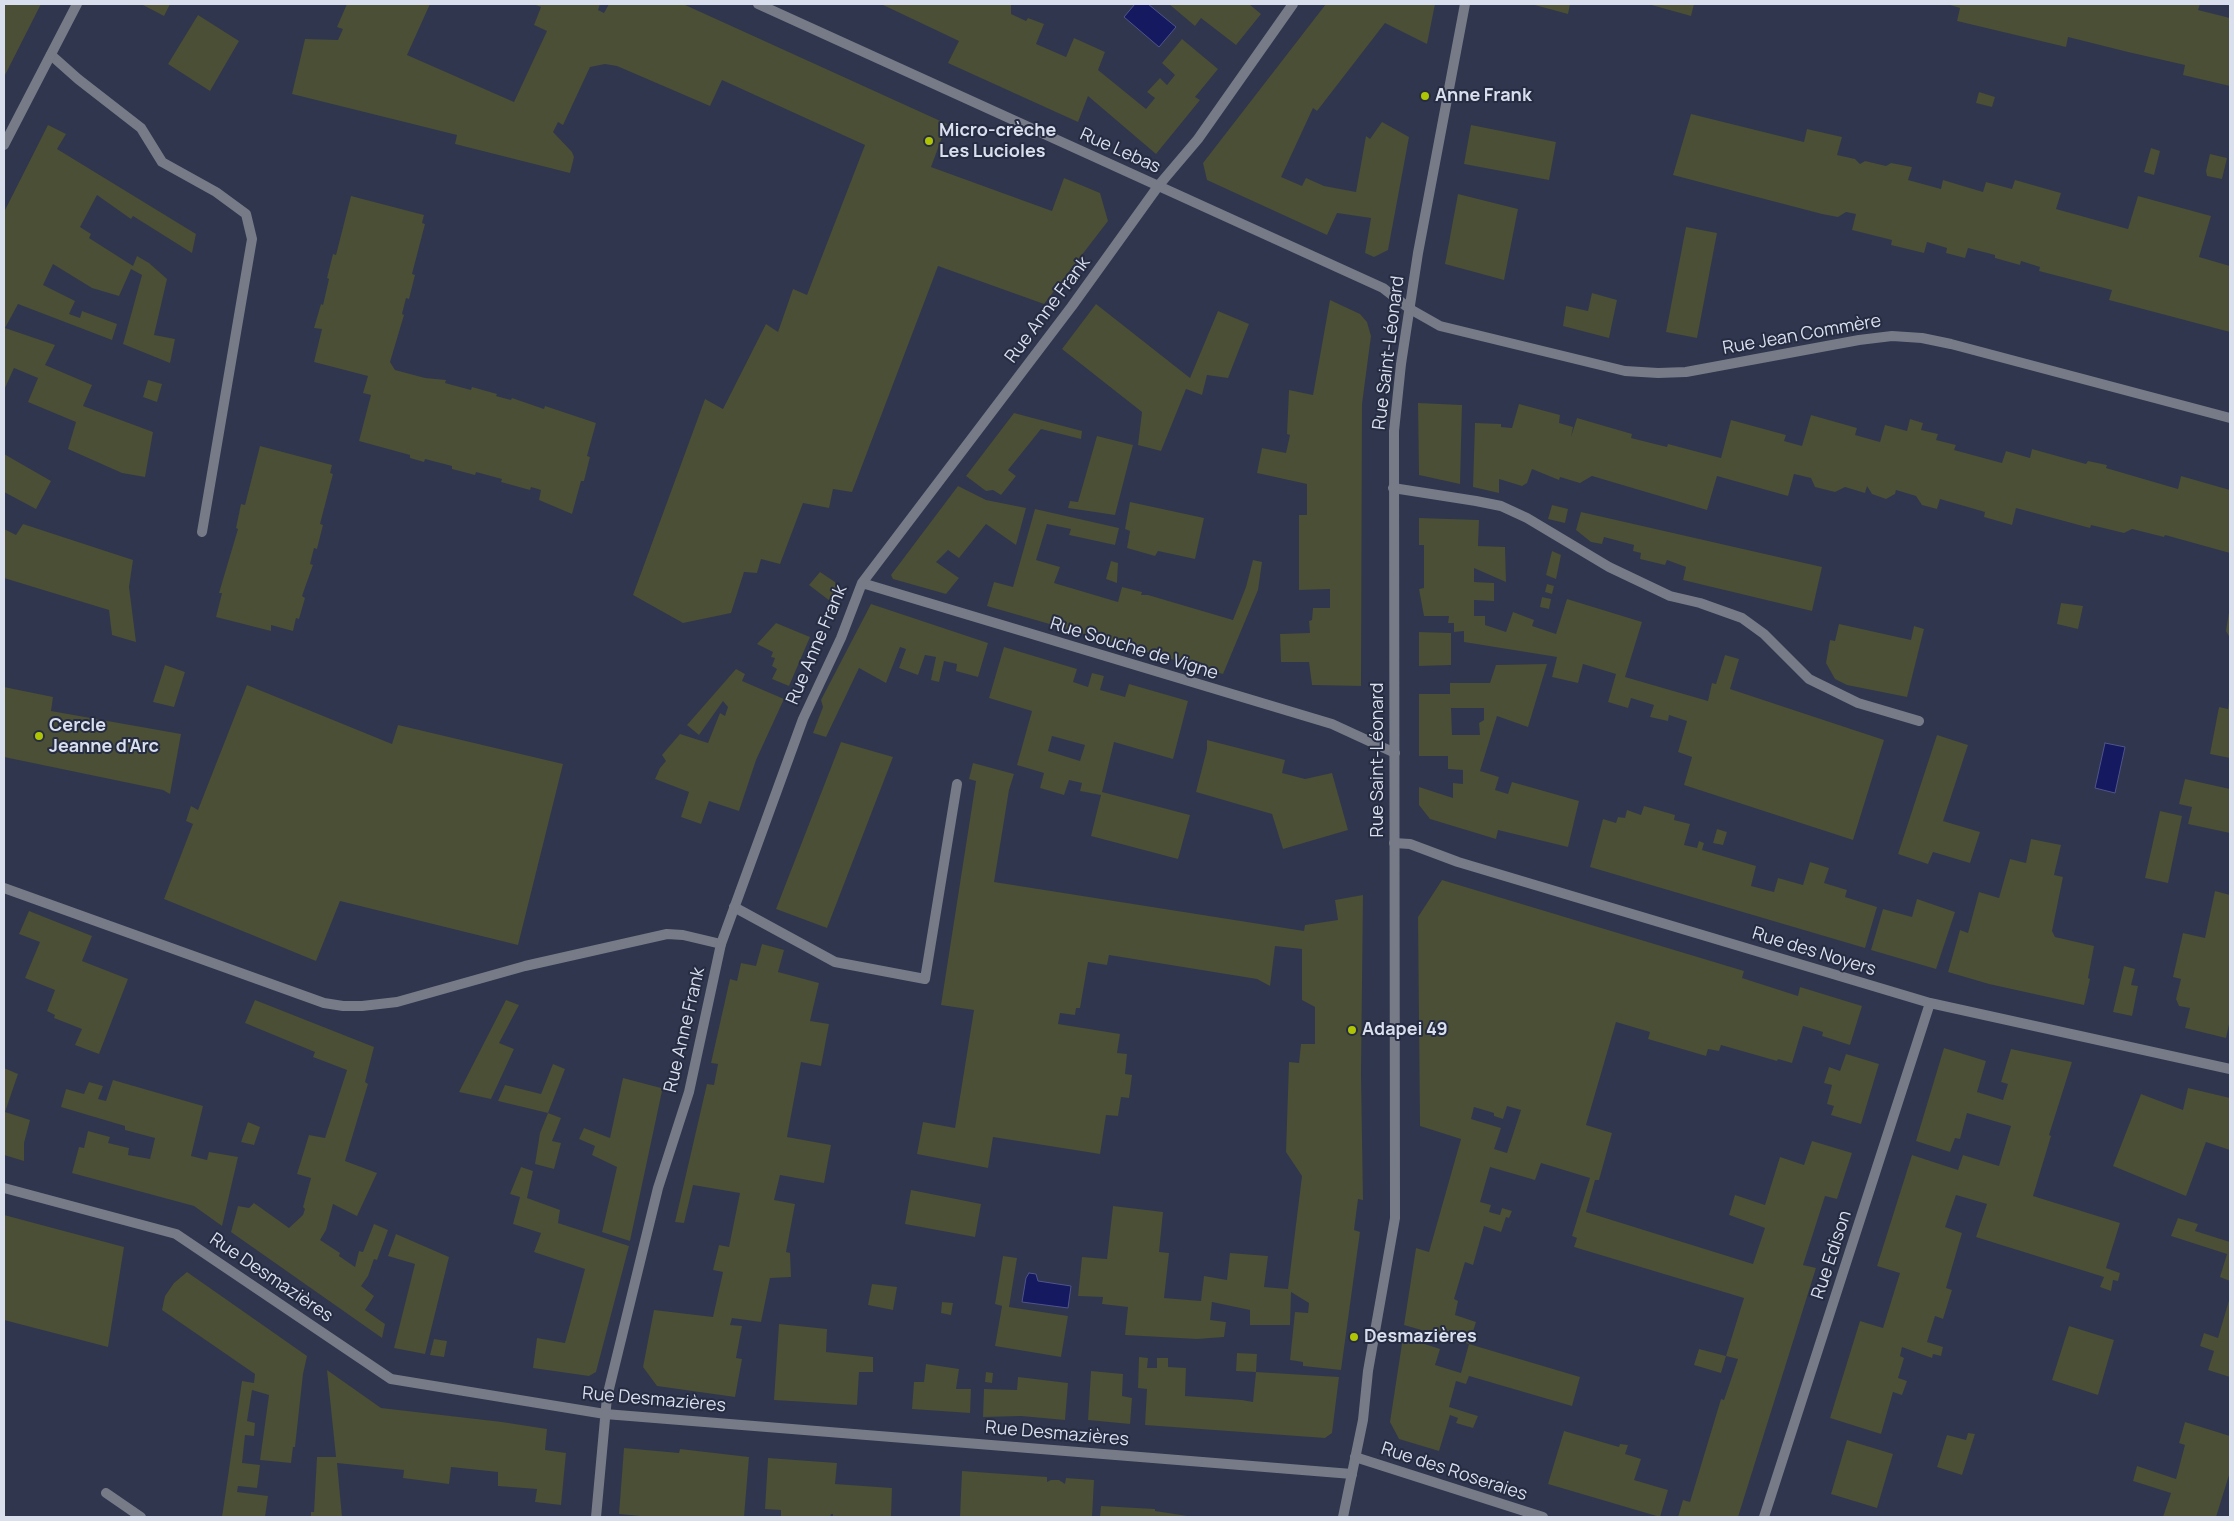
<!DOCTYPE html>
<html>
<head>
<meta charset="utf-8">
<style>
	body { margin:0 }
	#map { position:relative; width:2234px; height:1521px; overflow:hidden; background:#2f364d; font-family:Manrope,sans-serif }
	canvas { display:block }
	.frame { position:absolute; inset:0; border:5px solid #dadfee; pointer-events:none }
</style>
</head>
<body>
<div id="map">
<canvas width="2234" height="1521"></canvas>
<div class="frame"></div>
</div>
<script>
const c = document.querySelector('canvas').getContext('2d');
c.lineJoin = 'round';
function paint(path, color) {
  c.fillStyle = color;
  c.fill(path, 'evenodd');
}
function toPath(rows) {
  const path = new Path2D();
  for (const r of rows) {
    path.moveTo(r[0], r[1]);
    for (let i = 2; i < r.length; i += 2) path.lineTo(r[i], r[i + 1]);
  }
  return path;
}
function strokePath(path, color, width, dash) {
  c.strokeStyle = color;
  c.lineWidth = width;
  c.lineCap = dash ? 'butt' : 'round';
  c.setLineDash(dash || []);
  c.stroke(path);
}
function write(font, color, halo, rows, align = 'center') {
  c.font = font + ' Manrope,sans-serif';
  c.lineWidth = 4;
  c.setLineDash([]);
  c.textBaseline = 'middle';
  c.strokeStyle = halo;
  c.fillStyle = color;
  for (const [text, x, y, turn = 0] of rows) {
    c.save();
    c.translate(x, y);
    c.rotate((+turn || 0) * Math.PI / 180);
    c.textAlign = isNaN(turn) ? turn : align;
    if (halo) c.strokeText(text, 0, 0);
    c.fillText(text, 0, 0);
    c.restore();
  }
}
const water = toPath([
	[1135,4,1148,4,1176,27,1159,47,1124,17,1135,4],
	[2105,743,2125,747,2115,793,2095,788,2105,743],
	[1029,1273,1036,1274,1038,1281,1071,1286,1068,1308,1022,1302,1026,1278,1029,1273]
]);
paint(water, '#151960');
strokePath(water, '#50548b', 1);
paint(toPath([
	[4,4,41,4,4,77],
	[141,4,170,4,164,16],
	[347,4,430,4,407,55,514,102,547,31,534,25,541,7,533,4,600,4,598,10,604,13,609,4,683,4,947,124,931,167,1052,211,1064,178,1100,193,1108,221,1044,304,938,266,852,492,833,489,829,508,803,503,780,564,761,559,757,573,744,572,731,613,683,623,633,595,705,399,723,409,766,324,778,332,793,289,807,295,865,145,722,80,710,106,617,66,605,64,590,67,563,125,558,122,553,132,572,152,574,157,570,173,455,144,457,135,292,94,305,39,338,40,343,29,337,27],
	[881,4,1011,4,1011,14,1026,21,1028,18,1044,24,1036,44,1066,57,1074,38,1105,52,1098,70,1146,109,1155,98,1147,92,1160,78,1167,85,1175,75,1162,63,1182,39,1218,69,1195,97,1200,100,1156,154,1088,96,1078,122,948,63,959,41],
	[1169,4,1249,4,1261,14,1236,45,1201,18,1195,26],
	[1326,4,1435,4,1427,44,1385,23,1317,111,1313,108,1281,177,1302,186,1306,178,1324,186,1356,192,1366,136,1370,139,1382,122,1409,137,1388,250,1374,257,1365,253,1371,218,1337,213,1327,235,1207,180,1203,163],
	[1531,4,1570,4,1568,14],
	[1648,4,1694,4,1691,16],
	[1947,4,2200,4,2198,10,2230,18,2230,86,2183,75,2185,65,2128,52,2068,37,2066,47,1957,21,1960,8],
	[198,15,239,41,210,91,168,64],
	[1979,92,1995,97,1992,107,1976,103],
	[1691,114,1804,142,1807,129,1842,137,1837,155,1855,159,1860,164,1865,161,1886,166,1891,163,1912,167,1908,180,1941,189,1943,180,1983,192,1986,182,2012,189,2015,180,2061,193,2056,209,2128,229,2138,196,2211,216,2199,257,2230,266,2230,332,2109,300,2112,290,2039,271,2040,267,2021,261,2020,265,1995,258,1995,255,1968,248,1965,258,1946,253,1947,248,1927,242,1924,253,1891,245,1892,240,1852,230,1856,214,1846,212,1838,217,1822,214,1673,175],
	[48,125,66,134,57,149,196,234,192,253,133,216,131,219,97,195,80,227,91,234,89,238,133,266,137,256,149,263,167,279,154,335,175,339,170,363,123,344,142,275,131,269,119,296,92,288,53,264,43,285,75,301,69,314,80,318,82,311,117,324,112,340,18,304,5,328,55,345,45,365,92,385,83,406,153,432,145,477,122,473,68,449,76,422,28,402,38,378,14,368,4,390,4,212],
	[1471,125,1556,142,1549,180,1464,164],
	[2151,148,2160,151,2154,175,2144,172],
	[2210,154,2227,158,2222,179,2207,176,2206,171],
	[1458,194,1518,209,1504,280,1445,264],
	[351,196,424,215,422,223,425,224,412,274,415,275,409,299,406,298,402,314,404,315,390,362,395,370,425,378,446,380,445,383,471,390,472,387,497,394,496,396,511,400,512,398,544,409,545,406,596,423,587,456,590,457,584,481,581,481,572,514,539,500,541,490,531,487,530,490,501,482,502,479,476,472,475,475,452,469,452,466,425,459,424,462,410,458,410,455,359,441,371,395,363,393,368,376,314,362,322,329,314,328,321,304,323,305,329,279,327,278,333,254,336,255],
	[1686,227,1717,233,1697,338,1666,332],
	[1592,293,1617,300,1609,338,1563,326,1566,306,1588,311],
	[1330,300,1360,314,1367,322,1371,336,1362,404,1361,686,1312,685,1309,662,1281,662,1280,634,1310,633,1309,621,1312,620,1313,608,1330,608,1330,589,1299,590,1299,515,1307,515,1307,484,1257,473,1262,448,1286,453,1290,435,1287,434,1289,390,1313,395],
	[1096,304,1190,378,1218,311,1249,324,1228,378,1207,375,1202,395,1186,389,1161,451,1138,445,1142,412,1062,349],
	[148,380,162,384,157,402,143,397],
	[1418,403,1462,405,1460,484,1419,475],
	[1519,404,1560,415,1559,423,1573,427,1571,437,1577,418,1632,434,1631,438,1667,447,1668,444,1721,458,1731,420,1786,435,1784,441,1802,446,1811,415,1857,428,1855,435,1880,442,1885,425,1907,431,1910,419,1923,423,1921,430,1938,434,1936,440,1956,445,1954,450,2002,463,2006,451,2030,458,2032,449,2086,464,2088,461,2107,465,2106,468,2178,489,2181,476,2230,490,2230,553,2165,535,2164,537,2132,529,2124,533,2091,525,2090,528,2016,508,2012,525,1984,517,1985,512,1940,499,1937,509,1922,505,1916,496,1896,490,1895,494,1886,499,1872,494,1867,486,1865,493,1845,487,1835,492,1815,487,1811,478,1794,474,1788,496,1717,476,1707,510,1592,476,1580,483,1560,477,1559,480,1532,469,1527,483,1522,486,1499,479,1499,493,1473,487,1475,423,1501,424,1501,427,1512,428],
	[1014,413,1082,431,1081,439,1041,429,1008,470,1016,476,1001,495,993,490,986,491,966,476],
	[1097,436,1133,445,1115,515,1068,508,1070,501,1078,502],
	[260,446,332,465,330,473,333,474,320,524,323,525,317,549,314,548,310,564,313,565,302,596,305,598,299,619,296,618,293,631,271,625,271,631,216,617,222,593,219,593,238,529,236,528,241,504,245,505],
	[4,454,51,481,36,509,4,492],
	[958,486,986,500,1026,508,1016,545,986,524,959,558,948,550,936,562,959,578,946,594,893,579,891,575],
	[1130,502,1204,518,1195,559,1158,551,1155,556,1127,548,1130,531,1125,529],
	[1552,505,1568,509,1565,523,1548,519],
	[1035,509,1119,528,1115,545,1069,535,1071,529,1047,524,1036,560,1060,567,1054,583,1118,602,1122,587,1142,592,1141,595,1148,595,1233,620,1246,587,1253,560,1262,562,1258,590,1223,674,987,606,994,582,1013,587],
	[1581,512,1822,567,1812,611,1683,580,1686,567,1667,560,1665,565,1640,559,1641,553,1633,551,1634,545,1604,537,1602,544,1591,542,1576,530],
	[1419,518,1479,520,1478,546,1505,547,1506,582,1474,568,1474,582,1494,583,1494,601,1474,600,1474,616,1485,616,1485,625,1506,632,1513,612,1534,620,1532,626,1556,634,1567,599,1642,622,1625,677,1708,701,1712,683,1716,684,1725,655,1739,659,1730,689,1884,740,1853,840,1684,785,1692,757,1678,752,1687,721,1669,715,1668,721,1650,717,1654,705,1631,698,1628,708,1608,702,1616,674,1583,664,1578,683,1552,677,1557,657,1464,642,1464,631,1454,632,1454,623,1448,623,1449,616,1424,616,1419,589,1424,588,1424,545,1419,545],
	[23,524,133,560,129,587,136,642,112,635,109,610,4,578,4,529,16,535],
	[1552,551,1561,555,1556,579,1546,575],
	[1111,561,1118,563,1117,583,1106,579],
	[820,572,835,582,837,589,830,601,809,585],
	[1547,584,1554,586,1552,594,1545,592],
	[1542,597,1551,599,1549,609,1540,607],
	[2061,603,2083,606,2078,629,2057,624],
	[871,604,988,643,978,677,956,671,957,664,944,661,939,682,931,680,936,657,925,655,918,675,899,668,906,649,900,647,886,683,859,668,826,737,813,733,823,707,821,700],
	[2229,612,2230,612,2230,638,2226,631],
	[776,623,810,637,789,686,772,679,777,669,772,666,775,658,771,657,773,652,757,644],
	[1839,624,1911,640,1914,626,1924,629,1907,697,1847,685,1835,679,1826,663,1830,640,1835,641],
	[1419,632,1451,633,1451,665,1419,666],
	[1004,647,1077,669,1073,682,1088,687,1092,673,1104,676,1100,690,1125,697,1129,684,1188,701,1173,759,1114,742,1102,792,1190,815,1178,859,1091,836,1101,795,1080,791,1082,783,1069,780,1064,795,1040,788,1044,773,1017,765,1032,711,989,698],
	[1052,736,1085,745,1080,761,1048,751],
	[1547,664,1528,727,1497,716,1480,771,1499,777,1495,790,1508,794,1512,782,1579,801,1568,847,1498,830,1496,839,1430,819,1419,805,1419,787,1453,798,1453,783,1463,784,1463,770,1448,769,1448,756,1419,756,1419,694,1450,694,1450,683,1490,683,1496,665],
	[1451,708,1484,708,1484,720,1479,723,1480,735,1452,735],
	[165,665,185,672,174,707,153,702],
	[736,669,745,674,742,681,784,699,756,760,739,811,709,801,701,824,681,817,689,792,655,779,660,768,666,761,662,755,680,734,708,743,720,713,725,716,728,707,723,701,699,735,687,725],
	[247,685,392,744,398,725,563,764,518,945,340,901,316,961,164,899,193,824,186,821,191,806,198,810],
	[4,687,53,697,51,711,181,734,170,794,163,790,4,757],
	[2229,701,2230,701,2230,758,2210,754,2219,707,2228,709],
	[1937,735,1968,745,1943,821,1980,832,1970,863,1933,852,1928,864,1898,854],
	[1207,740,1285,760,1282,773,1305,779,1332,773,1348,830,1283,849,1272,814,1196,792,1207,749],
	[841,742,893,757,827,928,776,909],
	[973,763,1014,774,1009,790,994,882,1304,931,1305,925,1338,920,1335,900,1363,895,1361,1074,1363,1200,1358,1199,1354,1230,1360,1232,1341,1370,1303,1366,1303,1362,1290,1360,1295,1312,1308,1313,1309,1303,1291,1292,1290,1325,1250,1325,1250,1310,1212,1302,1210,1320,1226,1322,1224,1337,1197,1339,1125,1335,1128,1307,1102,1304,1103,1297,1078,1296,1082,1257,1107,1259,1113,1206,1163,1212,1159,1252,1169,1253,1164,1298,1201,1301,1204,1276,1227,1280,1230,1253,1268,1256,1264,1287,1288,1289,1302,1176,1286,1152,1289,1062,1299,1063,1301,1044,1315,1044,1315,1007,1302,1000,1302,949,1275,946,1270,986,1257,979,1109,955,1107,965,1088,962,1080,1008,1076,1008,1075,1015,1060,1013,1058,1024,1120,1034,1117,1053,1127,1054,1125,1074,1132,1075,1129,1098,1121,1097,1118,1116,1106,1115,1100,1154,993,1137,988,1168,917,1154,923,1122,955,1128,974,1010,941,1005,976,781,969,779],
	[2185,779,2230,789,2230,833,2188,824,2192,807,2179,804],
	[1644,806,1675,815,1674,820,1690,824,1684,845,1697,848,1699,841,1704,843,1702,850,1756,866,1751,886,1774,892,1778,878,1803,885,1810,862,1829,868,1824,883,1847,890,1845,897,1877,907,1865,948,1590,867,1603,819,1616,823,1618,817,1625,818,1627,810,1641,815],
	[2160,811,2182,816,2168,883,2145,878],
	[1717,829,1727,832,1723,845,1713,843],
	[2031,839,2061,845,2054,875,2063,877,2052,931,2055,937,2094,946,2088,978,2090,979,2084,1005,1989,984,1948,972,1960,930,1968,933,1979,892,1999,898,2010,859,2026,863],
	[1442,880,1744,971,1742,978,1798,996,1800,987,1862,1006,1850,1045,1822,1036,1823,1032,1803,1026,1792,1063,1778,1059,1777,1061,1721,1045,1719,1051,1708,1049,1706,1056,1648,1039,1650,1032,1616,1022,1586,1125,1612,1133,1599,1180,1595,1180,1586,1212,1753,1264,1765,1228,1729,1215,1735,1195,1765,1205,1780,1157,1804,1165,1812,1141,1852,1153,1837,1199,1825,1196,1803,1265,1816,1268,1738,1517,1678,1517,1683,1500,1690,1502,1721,1399,1724,1400,1738,1359,1726,1356,1721,1373,1694,1365,1699,1349,1726,1356,1744,1298,1574,1247,1577,1238,1572,1236,1590,1178,1541,1163,1535,1180,1490,1167,1480,1202,1491,1205,1489,1212,1500,1215,1502,1208,1512,1211,1509,1218,1506,1217,1501,1232,1484,1226,1473,1265,1465,1262,1454,1299,1458,1301,1455,1315,1476,1322,1469,1344,1404,1325,1416,1248,1429,1252,1461,1139,1420,1126,1418,917],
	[1507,1106,1521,1110,1507,1153,1494,1149,1501,1128,1471,1119,1474,1107,1494,1113,1494,1116,1503,1119],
	[2215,891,2230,895,2230,1020,2226,1038,2185,1028,2190,1008,2179,1006,2176,999,2181,979,2173,977,2183,933,2205,938],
	[1917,899,1955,912,1936,969,1871,950,1883,909,1912,917],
	[29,911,92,936,82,961,128,979,99,1054,75,1045,82,1029,54,1018,55,1015,47,1011,55,990,25,978,40,942,19,934],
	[762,944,784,950,778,972,819,983,810,1021,829,1024,821,1066,801,1062,787,1137,831,1145,824,1183,780,1175,774,1200,795,1204,786,1252,790,1253,791,1277,770,1278,761,1322,732,1318,730,1325,742,1326,736,1358,742,1359,735,1397,657,1386,643,1367,654,1310,713,1317,723,1272,713,1270,719,1245,729,1247,740,1193,693,1185,684,1223,675,1222,707,1084,714,1085,718,1064,711,1063,730,979,737,981,741,963,756,966],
	[2124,966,2135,969,2131,985,2138,986,2132,1016,2113,1012],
	[255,1000,374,1047,365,1082,368,1084,345,1161,377,1173,357,1216,333,1204,326,1230,320,1240,340,1253,339,1256,355,1267,359,1251,363,1252,374,1224,388,1230,377,1260,374,1259,368,1276,361,1286,374,1296,365,1310,385,1324,382,1338,231,1232,238,1206,249,1208,254,1203,289,1228,303,1215,305,1209,303,1207,311,1178,297,1174,309,1135,325,1138,347,1070,313,1057,315,1052,245,1023],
	[506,1000,519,1005,499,1043,514,1049,491,1099,459,1092],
	[1944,1048,1986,1061,1977,1092,2003,1100,2008,1084,2001,1082,2011,1049,2072,1062,2049,1135,2051,1136,2033,1196,2120,1223,2106,1268,2120,1273,2118,1281,2113,1280,2111,1291,2100,1287,2104,1277,1976,1237,1987,1204,1956,1195,1945,1227,1962,1233,1946,1288,1952,1290,1943,1319,1935,1316,1927,1342,1943,1347,1941,1356,1933,1354,1932,1358,1902,1347,1900,1356,1904,1358,1898,1378,1907,1381,1902,1395,1893,1392,1881,1434,1830,1418,1860,1321,1883,1328,1900,1273,1877,1266,1912,1155,1958,1170,1963,1155,1999,1166,2011,1126,1967,1113,1960,1139,1955,1138,1950,1152,1916,1141],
	[1846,1054,1879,1064,1861,1124,1831,1115,1834,1106,1827,1104,1832,1085,1824,1083,1829,1067,1840,1071],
	[553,1064,565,1069,548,1113,498,1101,505,1085,541,1094],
	[4,1068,18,1074,5,1112,30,1120,24,1143,24,1161,4,1155],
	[623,1078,661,1088,662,1091,630,1241,602,1232,617,1167,592,1155,595,1146,579,1139,584,1128,610,1138],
	[113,1080,203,1106,191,1156,207,1160,209,1152,238,1157,222,1226,194,1206,72,1173,79,1147,84,1148,88,1131,110,1137,108,1143,129,1148,128,1155,150,1159,155,1138,125,1130,125,1126,61,1107,66,1089,84,1094,89,1082,103,1086,98,1099,106,1101],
	[2188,1088,2230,1098,2230,1150,2206,1142,2186,1196,2113,1166,2141,1094,2183,1110],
	[548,1113,561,1118,552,1141,561,1143,554,1169,535,1164,540,1133],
	[248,1122,260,1127,254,1145,241,1142],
	[521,1167,533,1171,527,1198,560,1210,558,1223,629,1246,596,1372,589,1376,533,1368,537,1338,565,1343,585,1269,534,1252,541,1233,513,1224,520,1197,510,1194],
	[911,1190,981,1204,975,1237,905,1224],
	[4,1215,124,1247,108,1347,4,1320],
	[2178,1218,2198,1224,2195,1231,2230,1242,2230,1281,2220,1277,2227,1254,2171,1236],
	[396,1234,449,1257,425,1354,394,1348,415,1264,388,1256],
	[1003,1256,1017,1258,1009,1307,1068,1316,1061,1357,995,1346,1002,1306,995,1304],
	[187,1272,307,1356,303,1374,295,1447,293,1447,291,1463,260,1460,269,1395,252,1390,247,1421,255,1423,254,1436,245,1435,242,1463,260,1465,257,1488,238,1486,237,1492,268,1496,265,1517,222,1517,242,1381,254,1383,255,1374,162,1310,165,1296,174,1283],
	[872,1284,897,1287,893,1310,868,1305],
	[2230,1297,2230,1377,2208,1370,2214,1351,2200,1346,2204,1333,2218,1338],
	[942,1302,953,1303,951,1315,941,1313],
	[779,1324,827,1329,826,1352,873,1357,873,1372,859,1372,857,1405,774,1400],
	[2069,1326,2114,1340,2098,1395,2052,1380],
	[1403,1337,1440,1349,1435,1365,1461,1373,1469,1344,1580,1377,1572,1406,1469,1376,1466,1384,1456,1381,1449,1407,1478,1416,1473,1428,1456,1423,1458,1418,1450,1415,1439,1451,1399,1439,1390,1422],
	[434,1339,447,1341,444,1357,430,1355],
	[1237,1353,1257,1354,1256,1372,1339,1377,1332,1433,1325,1438,1145,1425,1147,1389,1138,1388,1139,1357,1148,1358,1147,1368,1157,1368,1157,1358,1168,1358,1168,1367,1186,1368,1185,1396,1242,1400,1253,1402,1256,1372,1236,1371],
	[926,1364,959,1369,956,1389,971,1389,970,1413,912,1409,914,1382,924,1382],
	[327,1370,381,1408,502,1422,547,1429,545,1450,566,1453,561,1505,535,1502,537,1489,498,1486,498,1472,451,1467,449,1484,403,1478,404,1470,337,1463,342,1517,311,1517,311,1512,314,1512,317,1457,336,1457],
	[1091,1371,1123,1374,1122,1396,1132,1398,1130,1424,1088,1420],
	[986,1372,993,1373,992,1383,985,1382],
	[1018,1377,1068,1383,1065,1420,1021,1416,983,1417,984,1389,1017,1390],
	[2185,1422,2230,1436,2230,1472,2216,1517,2163,1517,2171,1493,2133,1481,2137,1466,2176,1479,2185,1445,2179,1443],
	[1564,1431,1619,1447,1620,1444,1628,1445,1625,1454,1641,1459,1634,1480,1668,1490,1660,1517,1548,1484],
	[1968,1433,1975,1434,1962,1475,1937,1467,1947,1435,1966,1440],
	[1847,1440,1893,1454,1877,1508,1831,1494],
	[624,1448,679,1453,680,1449,749,1457,744,1517,651,1517,619,1514],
	[768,1458,837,1463,835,1484,892,1488,891,1517,833,1517,833,1514,831,1514,830,1517,781,1517,781,1510,765,1509],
	[962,1471,1047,1477,1047,1482,1051,1480,1059,1480,1065,1484,1066,1478,1094,1480,1092,1517,960,1517],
	[1101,1506,1155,1509,1155,1511,1194,1517,1100,1517]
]), '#4a4f35');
strokePath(toPath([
	[51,55,78,79,141,128,162,162,216,192,246,214,252,239,202,532],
	[1393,488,1476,501,1501,506,1527,518,1609,567,1670,596,1700,603,1742,618,1764,634,1809,679,1858,703,1919,721],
	[4,888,324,1003,343,1006,362,1006,397,1002,525,966,667,934,683,935,721,944],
	[734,907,835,962,925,979,957,784],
	[106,1493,141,1517]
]), '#777a87', 10);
strokePath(toPath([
	[758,4,1383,288,1410,309,1440,326,1625,371,1658,373,1686,372,1859,340,1892,336,1922,338,1951,344,2230,418],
	[4,145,77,4],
	[862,583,1332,724,1395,753],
	[1394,843,1410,844,1458,862,1930,1003,2230,1069],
	[4,1188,176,1234,391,1379,605,1414,1352,1474],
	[1355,1457,1543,1517],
	[596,1517,607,1397,658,1188,689,1092,721,944,803,719,841,638,862,583,1072,306,1159,185,1198,139,1293,4],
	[1764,1517,1930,1003]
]), '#777a87', 10);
strokePath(toPath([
	[1343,1517,1363,1420,1368,1371,1395,1218,1394,431,1401,364,1418,253,1465,4]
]), '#777a87', 10);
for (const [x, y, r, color] of [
	[1425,96,5,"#afc504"],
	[929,141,5,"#afc504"],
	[39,736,5,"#afc504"],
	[1352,1030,5,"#afc504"],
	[1354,1337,5,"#afc504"]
]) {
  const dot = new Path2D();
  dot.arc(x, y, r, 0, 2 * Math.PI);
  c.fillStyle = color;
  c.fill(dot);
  strokePath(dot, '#262c42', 2);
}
write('bold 18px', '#dadfee', '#262c42', [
	["Anne Frank",1435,96],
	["Micro-crèche",939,131],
	["Les Lucioles",939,152],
	["Cercle",49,726],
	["Jeanne d'Arc",49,747],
	["Adapei 49",1362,1030],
	["Desmazières",1364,1337]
], 'left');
write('18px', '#dadfee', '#262c42', [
	["Rue Lebas",1120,151,24],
	["Rue Anne Frank",1048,310,-53],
	["Rue Jean Commère",1802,335,-10],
	["Rue Saint-Léonard",1389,353,-83],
	["Rue Anne Frank",817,645,-67],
	["Rue Souche de Vigne",1134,649,17],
	["Rue Saint-Léonard",1378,760,-90],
	["Rue des Noyers",1814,952,17],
	["Rue Anne Frank",685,1030,-77],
	["Rue Edison",1832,1255,-72],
	["Rue Desmazières",271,1278,34],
	["Rue Desmazières",654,1400,5],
	["Rue Desmazières",1057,1434,5],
	["Rue des Roseraies",1454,1472,18]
]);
</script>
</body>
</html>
